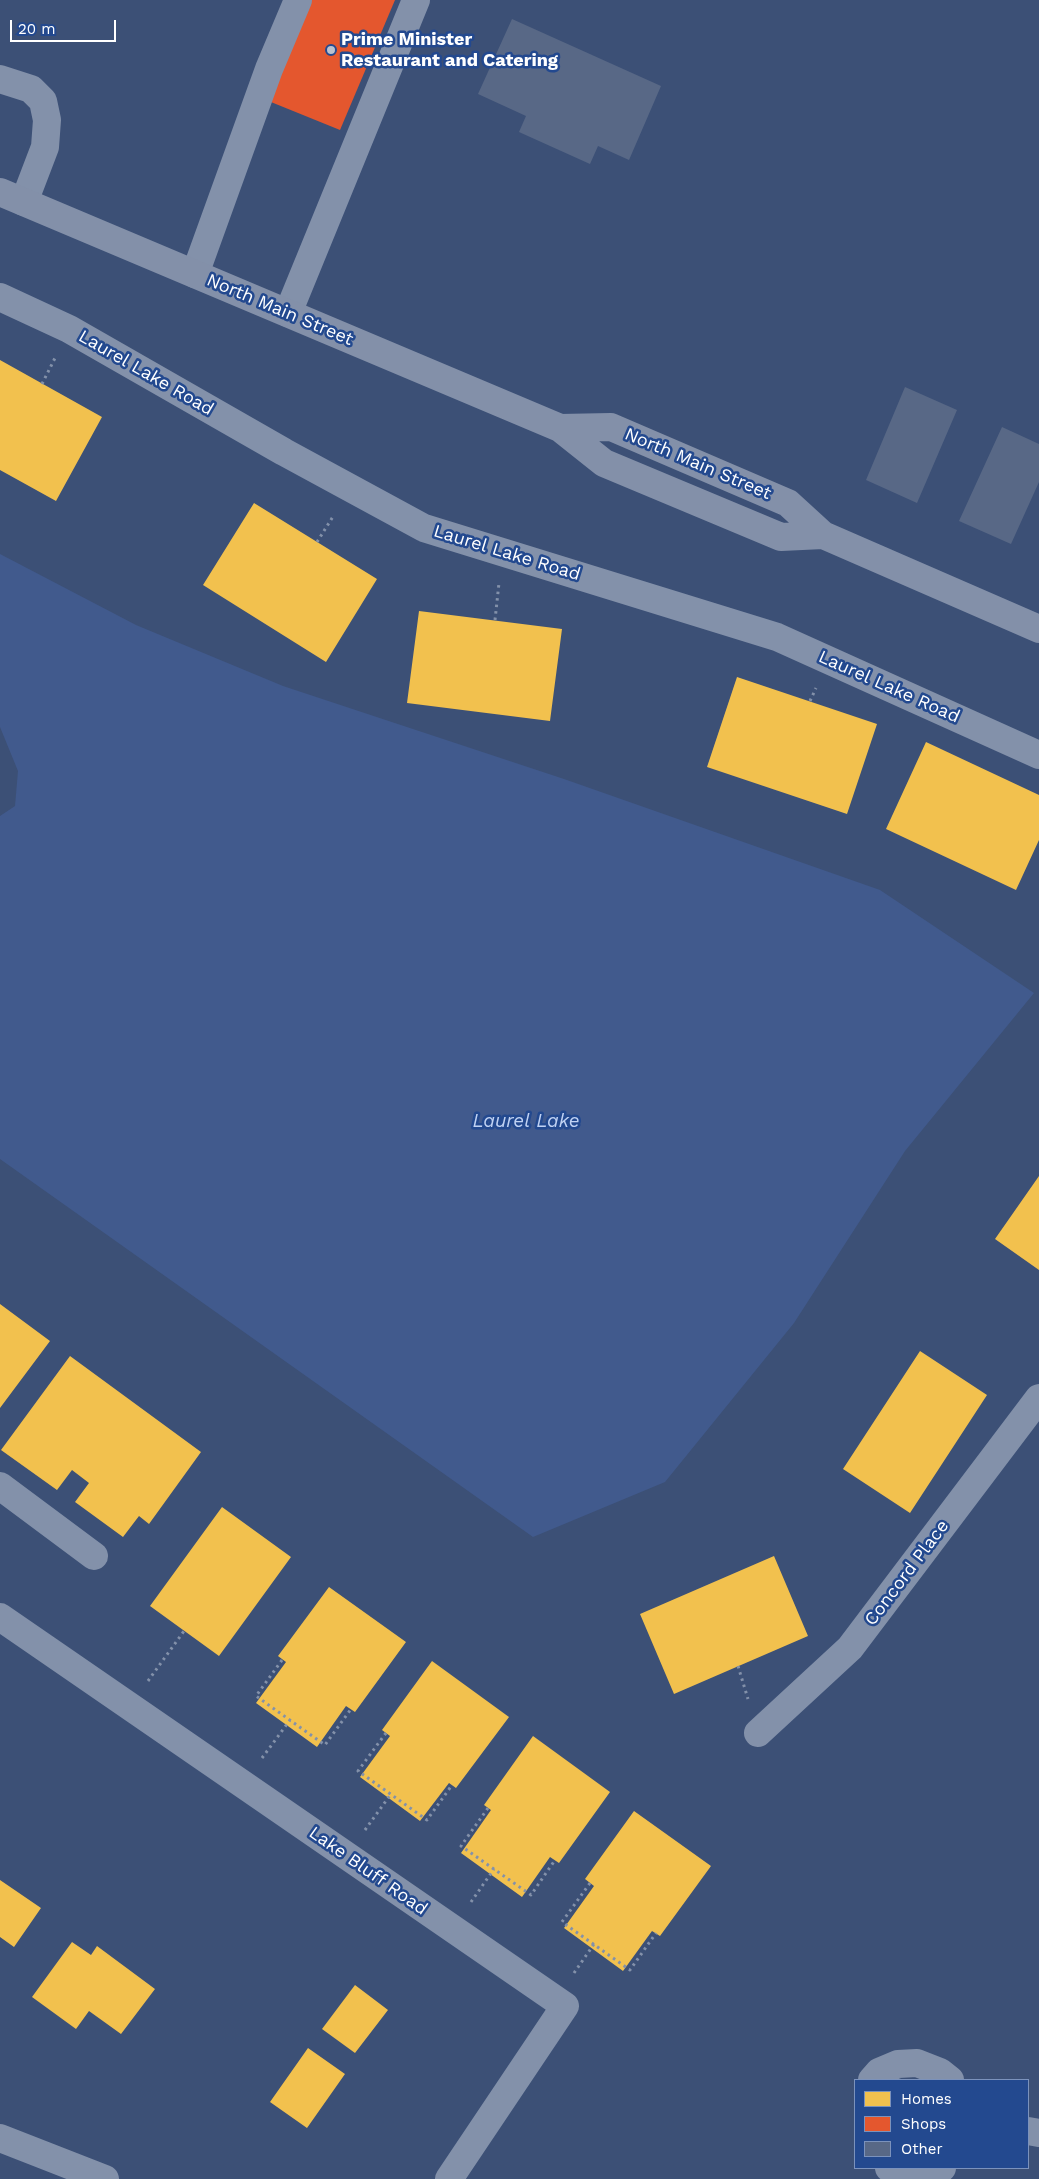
<!DOCTYPE html>
<html>
<head>
<meta charset="utf-8">
<style>
	body { margin:0 }
	#map { position:relative; width:1039px; height:2179px; overflow:hidden; background:#3c5076; font-family:"Work Sans",sans-serif }
	canvas { display:block }
	.legend { position:absolute; left:854px; top:2079px; width:175px; height:90px; box-sizing:border-box; background:#23498f; border:1px solid #7b92bc; margin:0; padding:6px 9px; list-style:none; font-size:15px; color:#fff }
	.legend li { display:flex; align-items:center; gap:10px; height:25px }
	.legend b { width:25px; border:1px solid #7b92bc }
	.scale { position:absolute; left:10px; top:20px; width:106px; height:22px; box-sizing:border-box; border:2px solid #fff; border-top:0; padding-left:6px; font-size:15px; line-height:18px; white-space:nowrap; color:#fff; -webkit-text-stroke:4px #23498f; paint-order:stroke }
</style>
</head>
<body>
<div id="map">
<canvas width="1039" height="2179"></canvas>
<ul class="legend">
<li><b style="height:14px;background:#f2c14e"></b>Homes</li>
<li><b style="height:14px;background:#e4572e"></b>Shops</li>
<li><b style="height:14px;background:#586886"></b>Other</li>
</ul>
<div class="scale">20 m</div>
</div>
<script>
const c = document.querySelector('canvas').getContext('2d');
c.lineJoin = 'round';
function paint(path, color) {
  c.fillStyle = color;
  c.fill(path, 'evenodd');
}
function toPath(rows) {
  const path = new Path2D();
  for (const r of rows) {
    path.moveTo(r[0], r[1]);
    for (let i = 2; i < r.length; i += 2) path.lineTo(r[i], r[i + 1]);
  }
  return path;
}
function strokePath(path, color, width, dash) {
  c.strokeStyle = color;
  c.lineWidth = width;
  c.lineCap = dash ? 'butt' : 'round';
  c.setLineDash(dash || []);
  c.stroke(path);
}
function write(font, color, halo, rows, align = 'center') {
  c.font = font + ' "Work Sans",sans-serif';
  c.lineWidth = 5;
  c.setLineDash([]);
  c.textBaseline = 'middle';
  c.strokeStyle = halo;
  c.fillStyle = color;
  for (const [text, x, y, turn = 0] of rows) {
    c.save();
    c.translate(x, y);
    c.rotate((+turn || 0) * Math.PI / 180);
    c.textAlign = isNaN(turn) ? turn : align;
    if (halo) c.strokeText(text, 0, 0);
    c.fillText(text, 0, 0);
    c.restore();
  }
}
paint(toPath([
	[0,554,136,625,283,686,564,779,880,890,1034,993,905,1151,794,1323,665,1482,533,1537,0,1159,0,816,15,806,18,771,0,727]
]), '#415a8d');
paint(toPath([
	[0,360,102,417,56,501,0,470],
	[254,503,377,579,326,662,203,585],
	[419,611,562,629,550,721,407,703],
	[737,677,877,724,847,814,707,767],
	[926,742,1039,795,1039,840,1016,890,886,829],
	[1039,1176,1039,1270,995,1239],
	[0,1304,50,1341,0,1408],
	[920,1351,987,1395,910,1513,843,1469],
	[70,1356,201,1452,149,1524,139,1516,123,1537,75,1502,89,1483,72,1470,57,1490,1,1450],
	[222,1507,291,1557,219,1656,150,1606],
	[774,1556,808,1636,674,1694,640,1614],
	[329,1587,406,1642,355,1712,346,1706,317,1747,256,1703,286,1662,278,1656],
	[432,1661,509,1717,456,1788,449,1783,420,1821,360,1777,390,1736,382,1730],
	[533,1736,610,1792,559,1863,550,1857,522,1897,461,1853,491,1810,484,1805],
	[634,1811,711,1866,660,1936,652,1931,623,1971,564,1928,594,1886,585,1879],
	[0,1880,41,1908,14,1947,0,1937],
	[72,1942,91,1955,97,1946,155,1989,121,2034,89,2011,76,2029,32,1997],
	[355,1985,388,2010,355,2053,322,2029],
	[308,2048,345,2074,307,2128,270,2102]
]), '#f2c14e');
paint(toPath([
	[308,0,395,0,340,130,266,100]
]), '#e4572e');
paint(toPath([
	[512,19,661,86,629,160,598,146,590,164,519,132,526,116,478,94],
	[905,387,957,410,917,503,866,480],
	[1002,427,1039,444,1039,482,1011,544,959,521]
]), '#586886');
strokePath(toPath([
	[42,384,55,358],
	[317,542,334,515],
	[495,620,499,583],
	[810,701,816,688],
	[282,1660,256,1696,325,1745,351,1709],
	[738,1666,748,1699],
	[148,1681,184,1631],
	[386,1733,358,1771,427,1820,452,1785],
	[262,1758,290,1720],
	[488,1808,461,1846,531,1895,555,1860],
	[365,1830,391,1794],
	[590,1883,562,1922,630,1970,656,1933],
	[471,1902,494,1869],
	[574,1973,594,1944]
]), '#8391aa', 3, [2.5, 4]);
strokePath(toPath([
	[0,79,31,89,43,101,47,120,45,147,24,202],
	[195,274,269,69,298,0],
	[0,297,69,329,284,452,424,528,777,637,1039,755],
	[288,313,416,0],
	[0,1486,94,1556],
	[0,1617,565,2006,449,2179],
	[758,1733,850,1648,1039,1398],
	[872,2080,879,2072,898,2064,917,2063,940,2072,950,2080],
	[1028,2131,1039,2133],
	[0,2138,105,2179],
	[889,2168,896,2173,914,2176,936,2172,942,2168]
]), '#8391aa', 28);
strokePath(toPath([
	[0,192,560,428,604,463,781,537,823,535],
	[560,428,611,427,788,503,823,535,1039,629]
]), '#8390a9', 28);
for (const [x, y, r, color] of [
	[331,50,5,"#bbc2cf"]
]) {
  const dot = new Path2D();
  dot.arc(x, y, r, 0, 2 * Math.PI);
  c.fillStyle = color;
  c.fill(dot);
  strokePath(dot, '#23498f', 2);
}
write('bold 18px', '#fff', '#23498f', [
	["Prime Minister",341,40],
	["Restaurant and Catering",341,61]
], 'left');
write('18px', '#fff', '#23498f', [
	["North Main Street",280,310,23],
	["Laurel Lake Road",146,373,30],
	["North Main Street",698,464,23],
	["Laurel Lake Road",507,553,17],
	["Laurel Lake Road",889,687,24],
	["Concord Place",907,1573,-53],
	["Lake Bluff Road",368,1871,35]
]);
write('italic 19px', '#c0d2f3', '#23498f', [
	["Laurel Lake",526,1121]
]);
</script>
</body>
</html>
